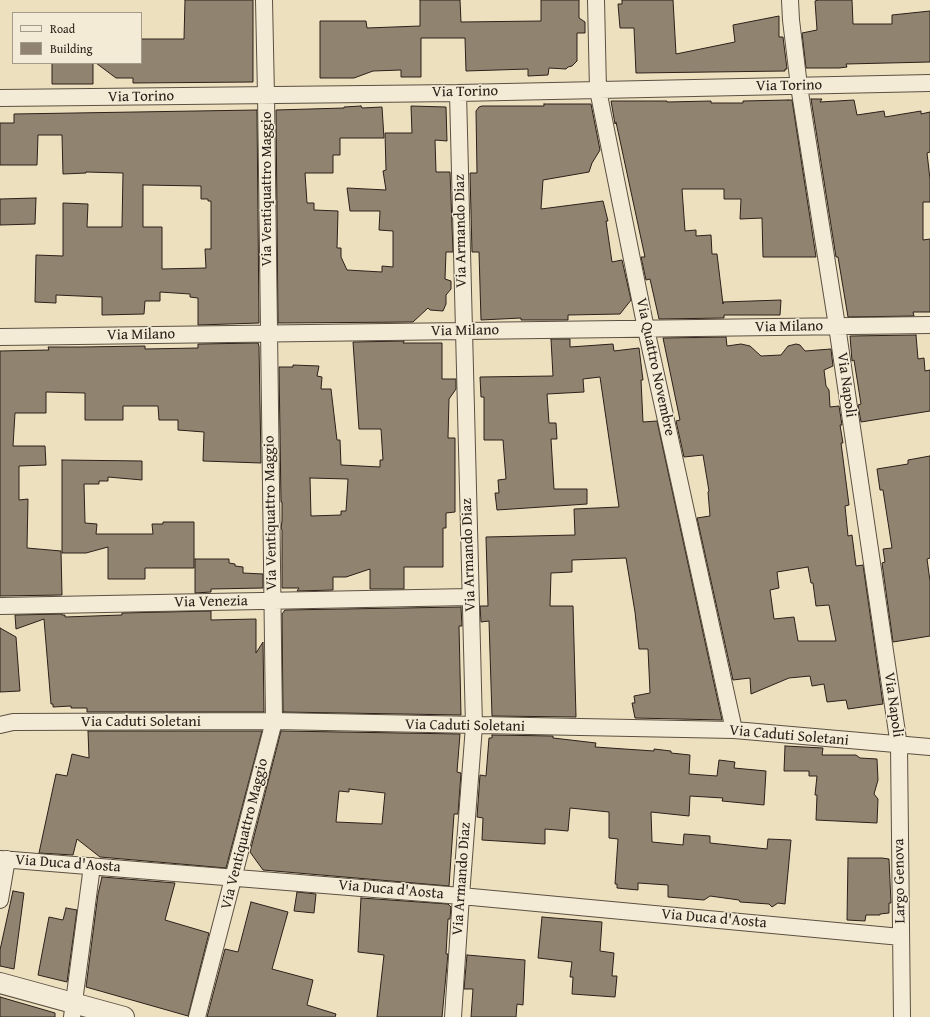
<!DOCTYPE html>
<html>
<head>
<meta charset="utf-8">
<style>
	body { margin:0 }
	#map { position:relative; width:930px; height:1017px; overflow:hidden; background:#ede0bf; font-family:"Gentium Book Plus",serif }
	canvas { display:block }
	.legend { position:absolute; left:12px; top:12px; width:130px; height:52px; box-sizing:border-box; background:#f3ebd5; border:1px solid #a39a8a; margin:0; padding:5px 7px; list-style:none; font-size:12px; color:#2c201a }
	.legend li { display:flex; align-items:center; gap:8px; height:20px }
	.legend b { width:20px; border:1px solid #a39a8a }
</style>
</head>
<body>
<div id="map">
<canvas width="930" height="1017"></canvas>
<ul class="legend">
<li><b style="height:5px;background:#f3ebd5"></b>Road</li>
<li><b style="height:11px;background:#908470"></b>Building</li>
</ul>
</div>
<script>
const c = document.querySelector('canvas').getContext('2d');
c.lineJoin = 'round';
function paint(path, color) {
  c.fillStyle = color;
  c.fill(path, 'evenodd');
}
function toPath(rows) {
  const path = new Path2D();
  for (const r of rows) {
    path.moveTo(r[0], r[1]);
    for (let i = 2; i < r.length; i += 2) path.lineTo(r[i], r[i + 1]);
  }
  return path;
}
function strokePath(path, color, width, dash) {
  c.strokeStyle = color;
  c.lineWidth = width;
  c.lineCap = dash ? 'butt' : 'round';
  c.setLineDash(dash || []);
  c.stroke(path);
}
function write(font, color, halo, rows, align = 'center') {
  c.font = font + ' "Gentium Book Plus",serif';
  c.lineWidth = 3;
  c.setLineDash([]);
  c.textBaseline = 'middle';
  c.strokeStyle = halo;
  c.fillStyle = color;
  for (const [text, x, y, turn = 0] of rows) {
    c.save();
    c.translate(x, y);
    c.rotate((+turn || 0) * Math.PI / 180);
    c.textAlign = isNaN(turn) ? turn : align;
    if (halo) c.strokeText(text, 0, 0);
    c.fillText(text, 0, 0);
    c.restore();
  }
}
const building = toPath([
	[185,0,253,0,253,82,133,83,133,78,116,78,96,63,141,63,141,39,184,39,185,0],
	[420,0,460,0,461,22,541,21,541,0,579,0,579,18,585,22,585,33,577,33,577,61,572,66,568,67,566,69,549,68,548,75,528,76,528,69,466,71,465,38,421,38,421,77,401,77,401,70,373,71,354,78,320,78,320,21,366,21,367,28,420,26,420,0],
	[622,0,673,0,676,54,735,42,733,25,779,16,779,37,783,37,787,69,785,69,785,71,636,73,634,28,620,28,618,4,622,4,622,0],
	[818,0,852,0,853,24,892,24,892,15,930,11,930,62,846,64,847,67,839,68,806,68,802,33,817,30,815,1,818,0],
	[52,63,93,63,93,84,52,84,52,63],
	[811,99,822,99,820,102,854,100,857,115,884,111,885,117,921,111,921,114,930,112,930,152,927,153,930,179,930,202,923,202,923,240,930,239,930,312,913,312,914,316,848,317,838,257,836,257,811,99],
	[788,100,792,100,816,257,763,257,762,218,740,219,741,199,724,199,724,189,682,189,685,231,696,230,696,236,711,235,712,254,717,254,723,304,723,302,781,300,780,315,724,315,724,318,659,319,650,279,646,280,641,257,645,257,616,122,615,124,611,101,667,101,667,102,711,101,711,103,743,103,743,101,788,100],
	[544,104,591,104,600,150,592,163,589,172,543,180,541,209,603,201,608,221,606,221,612,262,622,260,631,300,620,314,568,315,568,320,521,320,521,318,481,320,479,252,472,252,470,173,477,173,476,111,479,107,482,106,544,106,544,104],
	[361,106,362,108,382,107,384,138,340,138,340,155,333,155,333,173,305,173,307,203,314,203,314,210,338,211,337,248,341,248,341,257,347,270,382,272,382,266,393,267,393,231,379,230,380,211,350,211,347,188,386,190,383,171,386,170,385,133,412,133,411,106,446,107,447,141,435,140,436,172,450,172,453,252,446,252,445,279,451,281,451,289,446,295,446,304,443,311,430,310,428,308,413,322,278,323,276,110,344,108,344,107,361,106],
	[257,110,259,323,198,325,198,298,190,297,190,294,160,292,160,301,145,301,144,314,102,315,102,297,56,295,56,303,35,302,36,255,63,256,63,203,88,204,87,227,122,227,123,173,86,172,86,173,63,174,62,135,38,135,37,165,0,165,0,123,14,123,14,114,257,110],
	[143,185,201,186,201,199,208,199,208,201,211,201,211,249,205,249,206,268,162,269,162,227,143,227,143,185],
	[36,198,35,224,0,225,0,199,36,198],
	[916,335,918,359,924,358,925,371,930,370,930,411,861,422,858,405,861,404,854,360,852,361,850,336,916,335],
	[726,337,727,346,741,344,750,346,761,356,781,355,788,346,796,344,800,345,805,351,831,349,833,366,824,370,826,386,829,390,830,407,839,406,842,425,840,425,843,443,841,443,849,505,845,506,848,536,852,535,856,566,863,565,883,704,848,709,846,700,827,702,824,684,812,686,810,676,789,678,751,694,750,678,733,680,697,518,710,516,708,492,709,491,703,455,684,457,676,421,680,420,663,338,726,337],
	[808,567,811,583,813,583,816,606,829,605,836,641,798,641,794,617,774,619,770,590,779,588,777,572,808,567],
	[551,339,570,339,570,347,613,344,614,351,639,348,643,380,641,380,643,422,657,421,722,720,635,718,632,703,635,703,634,696,650,693,648,649,639,649,635,612,626,558,572,560,572,572,551,573,550,606,573,606,576,717,492,716,489,621,481,622,480,606,488,606,486,537,575,535,574,509,619,507,600,377,583,379,584,392,547,394,549,423,556,423,557,439,551,439,554,489,587,489,587,504,497,510,495,493,499,493,498,480,506,479,503,440,484,440,484,397,481,397,480,377,553,376,551,339],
	[404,341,403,343,442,343,442,379,456,379,456,389,449,399,448,438,455,438,455,512,446,513,446,528,443,528,443,567,404,567,404,589,370,589,370,569,346,577,333,577,333,590,297,591,299,588,282,588,282,530,281,528,282,521,282,502,281,502,279,367,293,367,293,365,319,366,317,376,322,377,321,389,331,389,337,440,340,440,341,465,380,467,380,460,383,460,381,429,359,429,353,342,404,341],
	[310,478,348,479,346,511,341,511,341,515,311,516,310,478],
	[258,343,259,346,261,463,203,461,204,432,178,430,178,420,159,420,158,406,123,406,123,420,85,420,85,393,46,392,46,413,15,413,13,446,45,446,46,465,19,466,19,500,28,499,27,548,61,551,62,595,0,596,0,351,49,350,48,347,82,347,145,346,145,349,198,348,198,344,258,343],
	[930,456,930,558,927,559,930,581,930,636,893,642,882,563,885,562,883,549,892,548,883,490,880,490,877,469,908,464,908,460,930,456],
	[62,460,142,461,142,480,108,477,108,481,99,481,99,484,84,484,85,523,97,524,96,534,153,534,152,524,163,524,163,522,194,522,194,568,145,568,145,579,108,579,108,547,86,553,62,553,62,460],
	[195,559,229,559,229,563,235,564,235,566,243,567,243,573,263,574,263,588,211,589,211,592,195,593,195,559],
	[461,607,462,626,459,626,461,715,283,712,282,614,285,610,461,607],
	[211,611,211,620,256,619,256,653,263,642,264,712,87,712,87,708,71,708,71,706,53,707,53,704,51,704,44,619,16,629,15,615,62,614,62,615,65,615,65,617,122,615,122,613,211,611],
	[0,628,16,637,20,691,0,692,0,628],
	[88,731,262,731,226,868,100,857,77,839,73,855,39,853,56,774,67,776,72,754,89,758,88,731],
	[281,731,460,734,457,772,461,773,458,814,454,814,449,886,263,870,250,852,281,731],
	[349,789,385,793,382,824,336,822,339,791,349,792,349,789],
	[492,735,553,736,553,738,596,743,595,747,654,751,654,749,671,751,671,753,690,755,689,774,717,776,719,760,735,762,734,768,766,771,764,805,722,801,723,798,690,796,689,816,651,812,652,842,683,845,684,834,710,836,710,843,767,849,768,839,791,840,785,904,778,903,772,907,769,904,740,902,739,900,710,896,704,900,668,897,668,885,638,883,638,890,617,888,617,884,615,884,618,839,609,838,609,812,570,808,568,831,545,829,545,844,482,840,483,818,477,817,480,775,486,776,489,738,492,738,492,735],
	[785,746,823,748,822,755,856,755,860,758,877,759,878,780,874,794,878,799,877,823,816,820,817,795,815,795,817,776,809,776,809,771,784,771,785,746],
	[848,858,882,858,889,859,891,903,889,903,889,913,880,914,880,915,866,915,865,921,847,920,848,858],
	[102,877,175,883,165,920,209,933,188,1016,86,987,98,894,102,877],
	[13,891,24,893,14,969,0,966,0,950,13,891],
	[297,892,316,894,314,913,294,911,297,892],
	[361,898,448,904,451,907,450,919,448,919,446,954,448,954,442,1017,377,1017,384,955,358,952,361,898],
	[251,902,288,912,272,969,313,980,307,1005,336,1014,335,1017,207,1017,225,949,238,952,251,902],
	[66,908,77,910,67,982,38,975,49,917,63,920,66,908],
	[542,917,602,922,600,951,614,953,612,976,617,976,615,997,572,994,573,977,570,977,572,962,538,958,542,917],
	[467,955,525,960,523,1005,517,1004,516,1017,471,1017,473,989,464,989,467,955],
	[0,997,55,1013,55,1017,0,1017,0,997]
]);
paint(building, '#908470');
strokePath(building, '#2c201a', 1);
const minor = toPath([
	[596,0,598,90,646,329,734,730],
	[790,0,791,20,799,86,837,326,899,746,902,1017],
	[0,98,458,93,930,83],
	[0,337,930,325],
	[0,606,470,597],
	[0,725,13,722,274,721,734,730,930,747],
	[0,859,461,896,901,937],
	[0,900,7,859],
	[72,1017,92,866],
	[197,1017,274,721,266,95,264,0],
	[453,1017,461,896,474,726,458,93]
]);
const tertiary = toPath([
	[0,983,124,1017]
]);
strokePath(minor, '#5c5043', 18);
strokePath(tertiary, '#5c5043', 22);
strokePath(minor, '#f3ebd5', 16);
strokePath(tertiary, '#f3ebd5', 20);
write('15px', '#2c201a', '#f3ebd5', [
	["Via Torino",789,86,-1],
	["Via Torino",465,92,-1],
	["Via Torino",141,97,-1],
	["Via Ventiquattro Maggio",267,189,-90],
	["Via Armando Diaz",461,231,-91],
	["Via Milano",789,327,-1],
	["Via Milano",465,331,-1],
	["Via Milano",141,335,-1],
	["Via Quattro Novembre",655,367,78],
	["Via Napoli",846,385,82],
	["Via Ventiquattro Maggio",271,513,-91],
	["Via Armando Diaz",469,555,-92],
	["Via Venezia",211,602,-1],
	["Via Napoli",893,705,82],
	["Via Caduti Soletani",141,722],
	["Via Caduti Soletani",465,726,1],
	["Via Caduti Soletani",789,736,5],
	["Via Ventiquattro Maggio",245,834,-76],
	["Via Duca d'Aosta",68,864,4],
	["Via Armando Diaz",462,879,-86],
	["Largo Genova",900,881,-91],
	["Via Duca d'Aosta",391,890,5],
	["Via Duca d'Aosta",714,919,5]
]);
</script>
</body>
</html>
